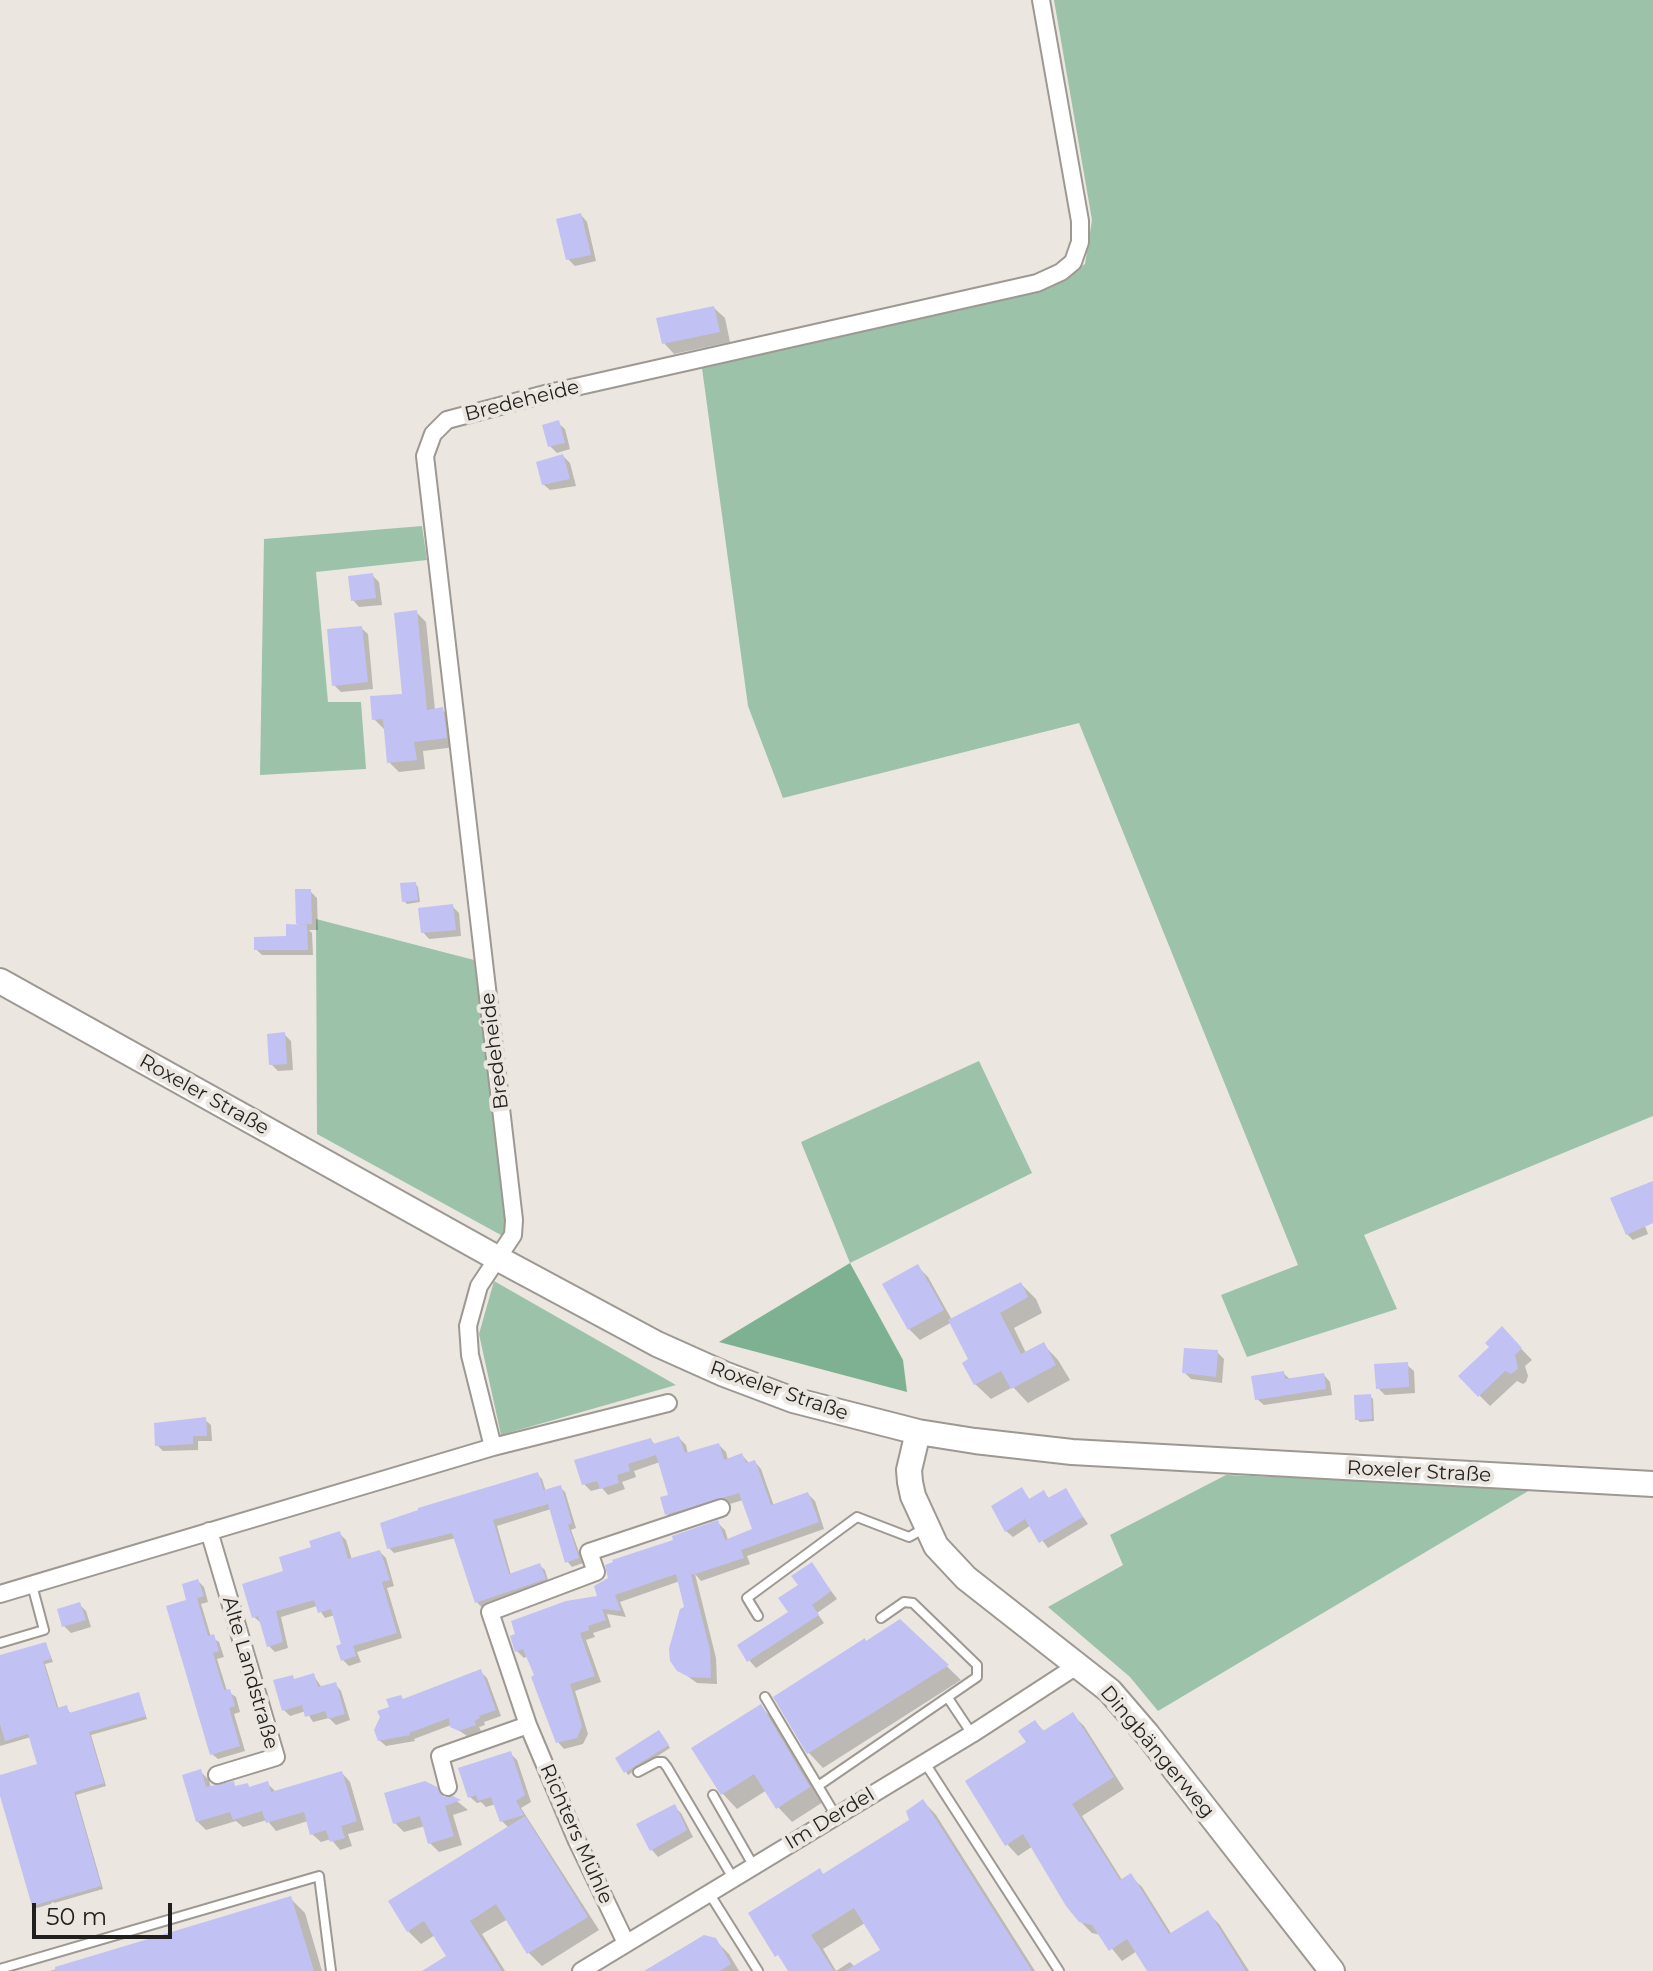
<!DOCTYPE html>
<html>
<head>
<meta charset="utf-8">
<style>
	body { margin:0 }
	#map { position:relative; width:1653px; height:1971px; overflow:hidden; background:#ebe6e0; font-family:Montserrat,sans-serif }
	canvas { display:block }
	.scale { position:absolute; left:32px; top:1903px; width:140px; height:36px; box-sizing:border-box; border:4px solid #211f1d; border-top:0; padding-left:10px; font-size:24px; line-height:28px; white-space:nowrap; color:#211f1d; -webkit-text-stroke:6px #ebe6e0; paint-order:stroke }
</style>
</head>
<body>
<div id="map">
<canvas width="1653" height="1971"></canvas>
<div class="scale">50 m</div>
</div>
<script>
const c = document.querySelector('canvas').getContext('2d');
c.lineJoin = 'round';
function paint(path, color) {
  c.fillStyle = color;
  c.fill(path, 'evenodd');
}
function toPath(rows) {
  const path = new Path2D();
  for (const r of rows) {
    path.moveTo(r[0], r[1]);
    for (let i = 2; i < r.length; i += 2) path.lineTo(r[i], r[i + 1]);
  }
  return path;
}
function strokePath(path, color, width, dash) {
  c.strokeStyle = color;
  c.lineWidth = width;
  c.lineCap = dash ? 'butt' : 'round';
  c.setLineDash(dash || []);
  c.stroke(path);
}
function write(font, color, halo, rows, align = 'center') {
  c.font = font + ' Montserrat,sans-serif';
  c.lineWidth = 8;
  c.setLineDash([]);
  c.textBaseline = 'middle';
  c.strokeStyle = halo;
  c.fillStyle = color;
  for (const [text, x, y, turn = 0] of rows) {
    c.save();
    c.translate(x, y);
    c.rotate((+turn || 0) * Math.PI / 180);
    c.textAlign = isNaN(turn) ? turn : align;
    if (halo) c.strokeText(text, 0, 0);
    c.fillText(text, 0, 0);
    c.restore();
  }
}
paint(toPath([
	[1054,0,1653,0,1653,1116,1364,1235,1397,1309,1247,1357,1221,1295,1298,1265,1079,723,783,798,748,706,702,368,1051,287,1085,264,1092,220],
	[422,526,427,560,316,572,328,702,361,702,366,769,260,775,264,539],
	[316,919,474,960,510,1240,317,1134],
	[979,1061,1032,1173,850,1263,801,1142],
	[494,1281,676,1385,501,1435,479,1334],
	[1226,1475,1535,1487,1158,1711,1130,1677,1048,1607,1123,1565,1110,1535]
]), '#9cc2a9');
paint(toPath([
	[850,1263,903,1360,907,1392,719,1342]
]), '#7eb191');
paint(toPath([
	[581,215,587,222,596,261,575,266,568,259],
	[714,308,725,318,730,342,674,354,664,343],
	[558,423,565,429,570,449,557,453,550,446],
	[563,456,570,463,576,486,550,490,543,484],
	[372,575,379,582,382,605,359,607,353,600],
	[416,612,426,622,435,710,442,709,452,719,455,747,423,751,425,769,399,772,389,762,384,729,374,719,404,696],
	[361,628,368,634,373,689,341,692,334,685],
	[415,884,418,887,420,902,407,904,404,901],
	[310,891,317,898,318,930,309,930,312,933,313,955,262,955,256,949,288,938,301,927,298,924],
	[452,906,459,913,461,936,429,939,423,932],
	[284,1034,291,1041,293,1070,278,1071,271,1064],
	[1653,1183,1653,1211,1641,1216,1648,1234,1633,1240,1627,1234],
	[917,1266,928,1277,952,1320,1021,1284,1036,1299,1042,1313,1014,1328,1026,1353,1043,1344,1058,1360,1070,1380,1028,1403,1013,1387,991,1399,975,1384,971,1360,952,1322,920,1340,909,1329],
	[1502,1329,1532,1360,1525,1366,1528,1376,1526,1382,1523,1384,1517,1381,1490,1406,1460,1376,1491,1347],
	[1217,1352,1224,1359,1222,1383,1191,1379,1184,1372],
	[1407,1365,1414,1371,1415,1393,1385,1395,1378,1388],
	[1283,1373,1291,1380,1324,1375,1330,1382,1332,1395,1264,1405,1257,1399],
	[1370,1396,1373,1399,1374,1421,1360,1422,1357,1419],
	[205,1420,211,1425,212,1441,198,1441,198,1450,163,1451,157,1445],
	[679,1438,686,1445,688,1454,719,1445,726,1452,728,1460,742,1455,748,1462,755,1462,761,1469,774,1506,808,1494,815,1501,824,1529,747,1556,750,1564,701,1581,695,1574,716,1658,717,1684,697,1683,679,1670,687,1608,680,1581,620,1602,626,1617,607,1614,611,1627,593,1633,595,1637,586,1640,601,1682,575,1691,588,1734,583,1744,564,1749,558,1742,528,1656,524,1658,517,1651,599,1597,675,1541,718,1523,725,1530,728,1540,754,1530,743,1500,674,1521,667,1514,671,1496,660,1462,634,1471,636,1477,622,1482,625,1489,608,1495,602,1488,591,1491,584,1484,651,1440,656,1446],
	[537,1474,542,1479,546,1492,560,1487,565,1492,576,1528,571,1530,583,1563,572,1567,567,1561,551,1509,497,1526,511,1575,539,1565,545,1570,549,1584,482,1608,477,1602,456,1538,394,1553,389,1548],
	[1022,1490,1031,1501,1044,1493,1050,1499,1065,1490,1088,1524,1048,1548,1031,1525,1013,1537,1006,1531],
	[340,1534,346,1540,352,1560,380,1552,386,1558,394,1586,387,1588,402,1638,357,1652,361,1662,349,1666,343,1660,344,1645,335,1615,325,1618,317,1606,281,1617,288,1648,275,1652,269,1646,260,1622,254,1617,286,1573,314,1548],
	[812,1565,837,1599,817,1613,824,1623,756,1668,749,1660,791,1613],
	[198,1581,204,1587,208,1602,201,1604,211,1637,219,1642,224,1657,217,1659,227,1691,236,1697,240,1712,234,1714,245,1751,218,1759,212,1754,189,1602],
	[80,1605,86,1611,91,1627,71,1633,64,1626],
	[900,1621,961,1680,823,1768,809,1753,776,1698],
	[46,1644,53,1662,45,1664,59,1710,66,1707,71,1714,138,1694,147,1719,91,1735,106,1786,76,1795,103,1889,37,1908,34,1905,0,1789,0,1777,39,1765,31,1737,0,1746,0,1657],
	[481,1672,487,1678,501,1716,484,1722,485,1725,479,1727,481,1731,467,1736,451,1725,414,1739,415,1741,386,1746,379,1740,404,1700],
	[314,1676,322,1688,335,1684,341,1691,350,1720,336,1725,329,1718,313,1722,306,1711,290,1716,284,1710,292,1677,296,1681],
	[761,1707,775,1721,823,1802,792,1822,778,1807,767,1790,737,1809,723,1794,694,1749],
	[1073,1715,1084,1726,1124,1789,1082,1816,1122,1880,1130,1876,1142,1887,1172,1935,1208,1913,1219,1924,1249,1971,1150,1971,1137,1951,1122,1961,1101,1935,1092,1933,1080,1921,1033,1846,1018,1856,1007,1844,1035,1722,1045,1732],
	[662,1735,670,1748,628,1775,626,1772],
	[510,1753,517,1760,531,1802,521,1808,599,1930,542,1966,529,1953,508,1919,482,1934,505,1971,426,1971,449,1957,435,1935,421,1944,408,1931,509,1828,502,1821,496,1804,486,1807,481,1802,477,1803,470,1797],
	[200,1771,209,1780,211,1788,233,1784,237,1788,247,1785,251,1788,268,1784,277,1793,342,1773,350,1782,364,1830,348,1834,352,1846,340,1850,331,1839,321,1842,312,1834,308,1821,276,1831,267,1820,243,1827,236,1821,206,1830,197,1821],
	[453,1798,468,1810,453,1815,462,1845,439,1852,430,1843,425,1826,404,1832,395,1823,446,1799],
	[923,1801,936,1815,1035,1971,789,1971,820,1871,824,1875,912,1820],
	[865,1923,882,1950,855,1967,850,1962,836,1971,823,1949],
	[674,1807,681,1813,693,1837,658,1857,652,1850,638,1824],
	[290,1898,305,1913,322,1971,50,1971],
	[715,1940,729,1954,739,1971,660,1971]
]), '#0003');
paint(toPath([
	[581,213,591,255,566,260,556,219],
	[714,306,720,332,662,344,656,318],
	[559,420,565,443,548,447,542,425],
	[563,454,570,479,542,485,536,462],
	[373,573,376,598,351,601,348,576],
	[417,610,427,710,443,707,447,738,414,742,417,760,387,763,383,719,372,720,370,696,402,694,394,613],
	[362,626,368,682,332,686,327,629],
	[416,882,418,900,402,902,400,883],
	[295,889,311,889,312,924,296,925],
	[453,904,456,930,421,933,418,908],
	[286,924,307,925,308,950,254,950,254,937,286,936],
	[285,1032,287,1064,269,1065,267,1034],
	[1653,1181,1653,1223,1626,1235,1610,1198],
	[918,1264,944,1310,908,1330,882,1284],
	[1021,1282,1028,1297,1000,1313,1021,1354,1044,1342,1056,1365,1011,1389,1001,1371,974,1385,962,1363,968,1359,948,1320],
	[1502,1326,1522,1348,1515,1355,1518,1369,1511,1374,1505,1371,1478,1397,1458,1376,1489,1347,1485,1343],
	[1184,1348,1218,1350,1216,1377,1182,1373],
	[1408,1362,1409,1387,1376,1389,1374,1364],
	[1284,1371,1285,1379,1324,1373,1326,1389,1255,1400,1251,1376],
	[1371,1394,1372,1419,1355,1420,1354,1395],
	[206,1417,207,1436,193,1436,193,1444,155,1446,154,1423],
	[679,1436,685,1453,719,1443,724,1460,742,1453,746,1463,755,1460,771,1505,808,1492,819,1522,741,1550,744,1558,692,1575,690,1571,710,1650,711,1678,689,1677,677,1671,670,1661,669,1649,680,1609,684,1607,676,1574,615,1595,621,1611,602,1609,606,1620,588,1626,589,1630,580,1633,595,1676,570,1684,582,1726,577,1738,556,1743,531,1677,534,1675,523,1649,515,1652,510,1636,515,1634,511,1621,566,1601,597,1596,594,1586,608,1578,605,1565,613,1562,612,1560,673,1540,672,1536,718,1520,725,1540,752,1529,739,1493,665,1515,660,1497,668,1495,656,1455,628,1464,630,1471,617,1475,619,1483,600,1489,597,1481,582,1485,574,1460,651,1438,653,1444],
	[538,1472,546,1498,544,1490,561,1485,572,1523,568,1525,579,1558,565,1563,548,1504,493,1520,509,1574,540,1563,546,1579,475,1603,452,1533,387,1549,380,1523,418,1510,418,1508],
	[1022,1487,1029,1499,1044,1490,1048,1498,1066,1488,1083,1517,1039,1543,1025,1519,1005,1532,991,1506],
	[340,1531,348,1559,380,1550,390,1580,382,1582,397,1633,353,1646,356,1656,341,1661,336,1646,341,1644,331,1609,318,1613,314,1600,276,1611,283,1642,267,1647,258,1616,252,1618,242,1584,283,1571,279,1557,311,1547,309,1541],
	[812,1562,831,1591,812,1605,819,1615,747,1662,737,1645,788,1612,778,1598,798,1585,791,1576],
	[198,1579,204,1596,197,1598,208,1636,214,1634,219,1651,213,1653,224,1690,230,1689,235,1706,229,1708,240,1746,210,1755,166,1606,186,1600,182,1584],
	[80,1602,86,1620,62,1627,57,1609],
	[900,1619,949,1665,807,1754,773,1697,865,1638,866,1641],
	[46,1642,51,1659,43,1661,57,1708,67,1705,69,1713,139,1692,146,1716,89,1732,104,1783,74,1792,101,1886,32,1906,0,1796,0,1775,37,1764,28,1734,5,1741,0,1724,0,1655],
	[481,1669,496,1710,479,1716,480,1718,474,1721,476,1725,459,1731,450,1727,449,1718,409,1733,410,1735,378,1741,374,1730,380,1717,377,1711,389,1707,386,1699,401,1695,403,1699],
	[314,1673,318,1687,336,1682,345,1714,328,1719,325,1711,305,1717,302,1705,282,1711,273,1680,293,1675,294,1679],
	[761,1704,810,1787,776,1809,754,1774,721,1795,691,1748],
	[1073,1712,1114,1777,1072,1804,1120,1880,1131,1873,1169,1934,1208,1910,1246,1971,1147,1971,1127,1939,1109,1951,1092,1925,1079,1922,1066,1906,1023,1834,1005,1846,965,1781,1026,1742,1018,1731,1035,1720,1043,1731],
	[659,1730,669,1745,624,1773,615,1758],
	[511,1751,525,1795,516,1801,524,1815,500,1822,491,1797,478,1801,476,1795,468,1798,458,1768],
	[201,1769,206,1787,234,1781,235,1786,248,1783,249,1787,268,1781,271,1792,342,1771,357,1821,341,1826,345,1838,330,1842,326,1830,310,1835,304,1812,266,1823,262,1811,233,1820,230,1812,196,1822,182,1775],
	[425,1781,437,1787,444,1797,453,1796,461,1800,445,1806,454,1836,428,1844,420,1816,393,1824,384,1793],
	[923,1799,1032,1971,845,1971,880,1950,854,1908,811,1935,834,1971,788,1971,778,1955,775,1957,748,1913,820,1868,823,1874,909,1820,906,1811],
	[675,1804,687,1830,650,1851,636,1824],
	[525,1816,588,1917,527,1954,496,1904,470,1921,502,1971,422,1971,446,1956,424,1921,407,1932,388,1901],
	[291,1896,314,1971,55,1971,55,1967],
	[704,1935,716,1938,731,1964,720,1971,644,1971]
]), '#c2c1f4');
const lane = toPath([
	[758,1616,747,1598,857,1517,909,1537,925,1528],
	[0,1643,44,1630,32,1585],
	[765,1697,836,1816],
	[948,1698,972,1734],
	[925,1763,1059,1971],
	[638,1772,657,1762,663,1762,667,1767,733,1878],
	[818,1786,977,1677,977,1665,913,1603,904,1602,881,1618],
	[713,1795,753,1865],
	[709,1893,758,1971],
	[0,1969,319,1876,331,1971]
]);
const street = toPath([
	[493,1447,470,1355,468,1326,479,1286,513,1235,514,1220,425,456,433,434,447,420,549,393,1037,283,1061,272,1073,262,1080,242,1080,221,1041,0],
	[209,1531,276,1757,217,1775],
	[0,1594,493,1447,668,1403],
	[448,1787,440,1756,528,1725],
	[626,1943,577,1841,528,1725,490,1612,596,1572,589,1552,721,1508],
	[581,1971,972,1734,1078,1665]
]);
const secondary = toPath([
	[0,981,497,1258,657,1344,724,1374,793,1400,918,1432,975,1441,1072,1452,1653,1484],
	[918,1432,909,1470,910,1482,913,1496,936,1546,966,1578,1110,1691,1147,1734,1332,1971]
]);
strokePath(lane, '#9d9892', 12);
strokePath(street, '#9d9892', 20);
strokePath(secondary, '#9d9892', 28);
strokePath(lane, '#fff', 8);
strokePath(street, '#fff', 16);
strokePath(secondary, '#fff', 24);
write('20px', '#211f1d', '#ebe6e0', [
	["Bredeheide",522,401,-14],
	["Bredeheide",495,1051,-97],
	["Roxeler Straße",204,1095,29],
	["Roxeler Straße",779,1391,19],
	["Roxeler Straße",1419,1472,3],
	["Alte Landstraße",250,1673,74],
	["Dingbängerweg",1157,1752,50],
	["Im Derdel",830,1819,-31],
	["Richters Mühle",576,1834,66]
]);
</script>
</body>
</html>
